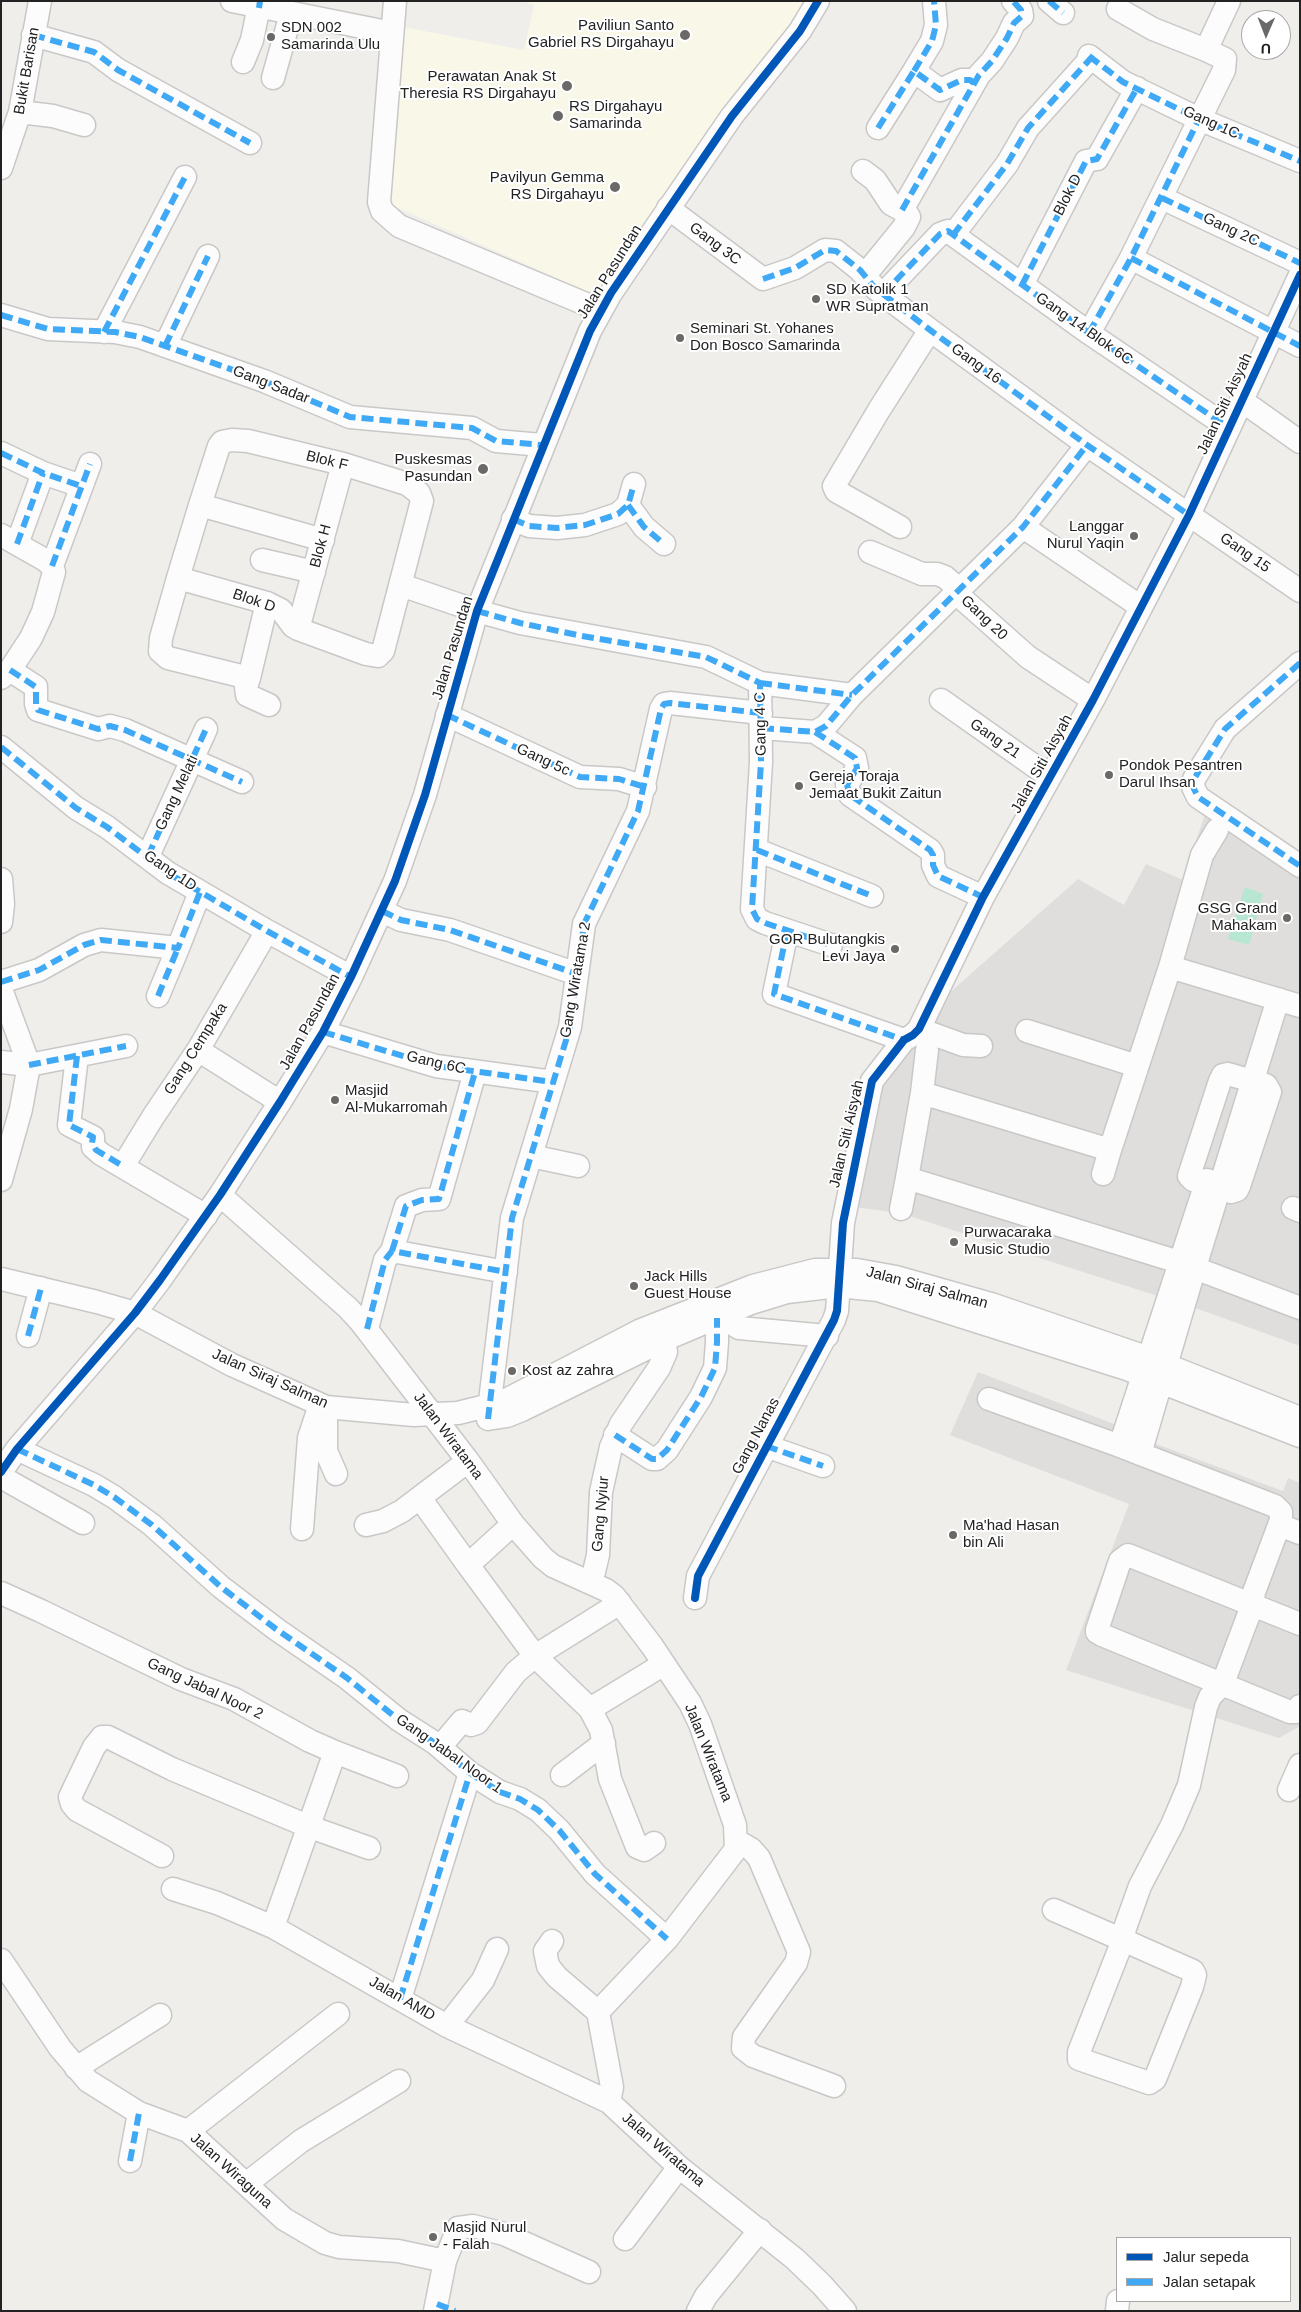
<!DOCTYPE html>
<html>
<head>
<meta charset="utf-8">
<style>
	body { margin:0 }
	#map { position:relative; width:1301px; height:2312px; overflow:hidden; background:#f0eeeb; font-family:Helvetica,sans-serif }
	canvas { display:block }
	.frame { position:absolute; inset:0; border:2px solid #222; pointer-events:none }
	.legend { position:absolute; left:1116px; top:2237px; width:175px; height:65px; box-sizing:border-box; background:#fff; border:1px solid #a7a7a7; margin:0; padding:6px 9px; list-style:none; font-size:15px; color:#222 }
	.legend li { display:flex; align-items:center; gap:10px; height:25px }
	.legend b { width:25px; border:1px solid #a7a7a7 }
	.north { position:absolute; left:1241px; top:10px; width:50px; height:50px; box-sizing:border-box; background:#fff; border:1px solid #a7a7a7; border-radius:50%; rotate:181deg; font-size:14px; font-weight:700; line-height:20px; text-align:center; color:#222 }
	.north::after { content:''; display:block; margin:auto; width:18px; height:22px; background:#6a6968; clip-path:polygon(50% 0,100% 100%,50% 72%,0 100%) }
</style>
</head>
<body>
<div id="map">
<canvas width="1301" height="2312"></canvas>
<div class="frame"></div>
<ul class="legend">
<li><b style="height:6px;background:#0057b8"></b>Jalur sepeda</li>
<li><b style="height:6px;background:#3fa9f5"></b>Jalan setapak</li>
</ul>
<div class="north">U</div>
</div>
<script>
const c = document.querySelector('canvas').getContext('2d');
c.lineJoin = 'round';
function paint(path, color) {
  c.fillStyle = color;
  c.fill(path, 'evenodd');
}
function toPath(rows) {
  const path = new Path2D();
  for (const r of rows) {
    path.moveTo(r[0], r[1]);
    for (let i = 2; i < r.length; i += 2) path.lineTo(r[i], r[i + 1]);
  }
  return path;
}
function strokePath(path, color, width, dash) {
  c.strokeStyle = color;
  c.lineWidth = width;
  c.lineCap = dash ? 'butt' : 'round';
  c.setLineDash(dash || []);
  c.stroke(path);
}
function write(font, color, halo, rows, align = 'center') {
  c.font = font + ' Helvetica,sans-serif';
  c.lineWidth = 4;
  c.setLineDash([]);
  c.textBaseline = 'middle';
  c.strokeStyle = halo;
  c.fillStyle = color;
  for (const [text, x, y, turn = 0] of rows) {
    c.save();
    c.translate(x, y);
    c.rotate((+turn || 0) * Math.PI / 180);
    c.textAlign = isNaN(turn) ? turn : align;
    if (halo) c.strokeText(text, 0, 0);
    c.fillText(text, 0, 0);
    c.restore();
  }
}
paint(toPath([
	[1207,808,1300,867,1300,1346,1201,1310,900,1213,854,1207,879,1082,938,1003,1078,879,1124,905,1146,864,1183,880],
	[978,1372,1114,1424,1159,1445,1283,1491,1288,1478,1300,1483,1300,1726,1279,1738,1066,1670,1129,1504,950,1435]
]), '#dfdedc');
paint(toPath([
	[522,1,806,1,598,296,391,205,383,182,403,27,524,50,534,5]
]), '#f8f7e8');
paint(toPath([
	[1245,887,1263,894,1249,945,1228,939]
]), '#b7e6d2');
const minor = toPath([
	[232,1,392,33],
	[395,1,379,202,382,211,399,226,600,310],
	[1049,1,1063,13],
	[1118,9,1153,29,1206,50,1229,1],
	[33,35,94,52,118,70,250,143],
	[1089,56,1123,82,1199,119,1300,161],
	[243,62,252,40,260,1],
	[914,71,932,41,936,25,934,1],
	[273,78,291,14],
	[20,112,53,116,84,125],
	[878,128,914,71,940,90,962,80,970,80,974,83],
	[1,168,20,112,40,1],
	[863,171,875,180,891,204,906,212,909,217,904,227,865,275],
	[1162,198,1300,263],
	[668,208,763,279,795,268,825,250,836,251,860,270,875,288,930,330,1087,445,1300,591],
	[902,210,979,75,992,61,1007,38,1014,23,1022,16,1021,10,1013,1],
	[953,235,1007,164,1028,128,1091,58],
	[1131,258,1300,346],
	[1022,285,1086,161,1097,159,1137,88],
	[883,294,940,234,948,231,1089,333,1229,428],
	[1,315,48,329,115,332,140,337,264,381,350,417,472,428,496,441,542,445],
	[104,332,185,177],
	[1089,333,1131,258,1224,70,1225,59,1206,50],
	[165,346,208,256],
	[1241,400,1300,442],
	[1,453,43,473,81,486],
	[200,505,323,540],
	[628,505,644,527,664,544],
	[513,519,529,526,557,528,585,525,618,514,628,505,634,484],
	[900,527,836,491,834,486,879,410,930,330],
	[1023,527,1141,607],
	[1,535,45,560,52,566,54,572,43,612,31,638,10,670,1,678],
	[17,544,43,473],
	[870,552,922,574,937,574,945,577,952,583,957,594,1028,657,1093,700],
	[262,560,314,572],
	[52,566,90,464],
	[178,578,267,603,281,610,293,626,298,629,366,654,378,656,383,651,422,501,419,493,407,484,343,464,248,441,232,440,222,442,219,446,200,505,178,578,161,638,160,651,168,658,249,678,246,687,247,695,269,705],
	[401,585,477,611,520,623,706,657,760,683,761,762,752,909,757,919,765,923,831,945],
	[298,629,343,464],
	[1300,663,1225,729,1194,779,1193,787,1198,797,1300,866],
	[10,670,36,687,36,704,38,710,98,729,110,726,125,730,242,782],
	[249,678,267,603],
	[760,683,852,695],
	[941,700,1050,777],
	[447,715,580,777,619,779,645,787],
	[762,728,815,732,826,726,852,695,1023,527,1087,445],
	[815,732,855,758,857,768,847,785,850,795,930,850,933,855,933,865,938,876,983,897],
	[1,747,76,808,107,827,168,873,267,931,351,977],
	[757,850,872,896],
	[148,856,206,729],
	[1,879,3,904,1,922],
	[382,911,401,920,450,930,577,974],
	[787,931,774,994,904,1040],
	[1170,967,1300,1006],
	[1,982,39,970,84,945,101,940,178,948,200,892],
	[1,989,29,1065,21,1109,1,1180],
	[158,996,178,948],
	[919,1029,963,1045,981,1046],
	[1027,1031,1137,1066],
	[323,1032,436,1066,553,1082],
	[198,1050,280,1102],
	[927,1050,922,1093,907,1178,1179,1262,1300,1308],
	[77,1056,69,1125,93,1137,93,1147,101,1154,206,1216],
	[1,1062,29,1065,126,1046],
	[1228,1074,1266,1085,1270,1092,1239,1186,1237,1190,1231,1192,1193,1180,1189,1176,1220,1081,1223,1075,1228,1074],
	[922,1093,1110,1150,1170,967,1202,855,1217,830],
	[531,1156,578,1166],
	[123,1166,153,1117,198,1050,267,931],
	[1103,1174,1110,1150],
	[220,1195,348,1308,360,1321,468,1461,513,1524,543,1558,553,1566,606,1590,614,1596,652,1646,690,1703,700,1724,735,1825,736,1849,667,1939,598,2012,612,2087,609,2102],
	[1293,1208,1300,1211],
	[901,1209,907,1178],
	[392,1251,406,1206,422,1200,439,1199,475,1072],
	[1,1279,97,1302,135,1313,232,1365,326,1407,414,1415,458,1413,502,1402,639,1331,753,1286,815,1270,857,1270,896,1277,991,1304,1149,1358,1300,1418],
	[726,1314,730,1322,739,1328,827,1336],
	[367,1329,385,1260,392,1251,506,1272],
	[28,1336,41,1288],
	[989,1399,1120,1446,1275,1506,1281,1512,1281,1520,1254,1592,1252,1606,1223,1683,1210,1697,1206,1707,1189,1785,1172,1825,1140,1886,1125,1928,1123,1940,1193,1971,1195,1975,1192,1987,1155,2079,1149,2083,1079,2059,1079,2052,1123,1940,1054,1910],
	[326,1407,326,1451,336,1474],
	[488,1418,512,1218,570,1027,584,924,638,811,661,709,664,704,670,703,761,713],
	[488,1419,507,1416,522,1410,664,1340,751,1303,787,1292,838,1286,878,1290,1127,1369,1300,1436],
	[615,1435,652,1459,657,1459,667,1450,701,1397,715,1368,717,1342,717,1318],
	[766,1446,823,1466],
	[1120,1446,1207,1180],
	[17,1449,94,1485,114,1497,152,1525,221,1587,276,1629,347,1678,399,1720,435,1743,470,1773,500,1792,520,1799,538,1810,559,1830,595,1874,667,1939],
	[1140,1454,1195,1267,1278,999],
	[1,1472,17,1449,135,1313,160,1280,220,1195,280,1102,323,1032,351,977,395,881,425,795,477,611,590,331,611,293,732,116,800,31,818,1],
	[1,1477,83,1523],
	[420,1498,468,1565],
	[513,1524,468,1565,535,1656,590,1709,601,1730,610,1779,637,1847,644,1850,654,1843],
	[366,1525,383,1521,402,1511,468,1461],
	[1279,1525,1300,1533],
	[302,1529,309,1438,320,1405],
	[588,1582,594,1572,598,1555,601,1492,611,1447,621,1424,659,1368,666,1352,664,1340,657,1328],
	[1,1593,41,1611,181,1679,234,1699,310,1741,335,1752,273,1927],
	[695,1598,698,1576,834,1320,837,1311,843,1223,872,1081,904,1040,913,1035,919,1029,983,897,1093,700,1189,515,1300,275],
	[1300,1624,1128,1555,1120,1561,1097,1630,1097,1632,1102,1635,1290,1712,1296,1712,1300,1706],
	[590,1709,664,1664],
	[440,1747,462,1721,471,1725,477,1723,516,1672,535,1656,620,1603],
	[335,1752,397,1776],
	[562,1775,604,1743],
	[1289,1790,1300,1765],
	[737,1841,751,1849,759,1858,799,1952,796,1963,744,2037,743,2048,753,2056,834,2086],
	[162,1856,77,1810,72,1804,70,1797,94,1747,102,1737,108,1737,172,1769,310,1827,369,1848],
	[173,1889,217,1903,273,1927,447,2026,609,2102,679,2167,795,2259,822,2285,845,2311],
	[552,1941,545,1951,548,1966,557,1977,598,2012],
	[1,1960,60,2048,88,2081,139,2113,188,2131,284,2219,325,2243,339,2247,398,2251,445,2261,435,2311],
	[400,1999,470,1773],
	[447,2026,483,1980,497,1949],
	[76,2068,160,2015],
	[188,2131,338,2014],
	[130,2161,139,2113],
	[246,2184,301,2141,399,2081],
	[625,2239,679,2167],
	[445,2261,458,2228,473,2226,504,2234,589,2272],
	[698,2311,706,2296,760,2230],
	[1117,2311,1118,2301]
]);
strokePath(minor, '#c9c8c7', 25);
strokePath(minor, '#fdfcfc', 22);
strokePath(toPath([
	[1049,1,1063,13],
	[259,8,260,1],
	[33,35,94,52,118,70,250,143],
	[1089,56,1123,82,1199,119,1300,161],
	[914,71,932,41,936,25,934,1],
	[878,128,914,71,940,90,962,80,970,80,974,83],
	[1162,198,1300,263],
	[902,210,979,75,992,61,1007,38,1014,23,1022,16,1021,10,1013,1],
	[953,235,1007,164,1028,128,1091,58],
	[1131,258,1300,346],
	[763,279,795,268,825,250,836,251,860,270,875,288,930,330,1087,445,1189,515],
	[1022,285,1086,161,1097,159,1137,88],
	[883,294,940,234,948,231,1089,333,1229,428],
	[1,315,48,329,115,332,140,337,264,381,350,417,472,428,496,441,542,445],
	[104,332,185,177],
	[1089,333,1131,258,1199,119],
	[165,346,208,256],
	[1,453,43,473,81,486],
	[628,505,644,527,664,544],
	[513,519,529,526,557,528,585,525,618,514,628,505,634,484],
	[17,544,43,473],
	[52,566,90,464],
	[477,611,520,623,582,636,706,657,760,683,761,762,752,909,757,919,765,923,831,945],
	[1300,663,1225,729,1194,779,1193,787,1198,797,1300,866],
	[10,670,36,687,36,704,38,710,98,729,110,726,125,730,242,782],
	[760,683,852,695],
	[447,715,580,777,619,779,645,787],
	[762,728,815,732,826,726,852,695,1023,527,1087,445],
	[815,732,855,758,857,768,847,785,850,795,930,850,933,855,933,865,938,876,983,897],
	[1,747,76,808,107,827,168,873,267,931,351,977],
	[757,850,872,896],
	[148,856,206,729],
	[382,911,401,920,450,930,577,974],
	[787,931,774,994,904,1040],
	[1,982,39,970,84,945,101,940,178,948,200,892],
	[158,996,178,948],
	[323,1032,436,1066,553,1082],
	[77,1056,69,1125,93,1137,92,1143,96,1150,123,1166],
	[29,1065,126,1046],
	[392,1251,406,1206,422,1200,439,1199,475,1072],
	[367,1329,385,1260,392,1251,506,1272],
	[28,1336,41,1288],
	[488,1419,512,1218,570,1027,584,924,638,811,661,709,664,704,670,703,761,713],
	[615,1435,652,1459,657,1459,667,1450,701,1397,715,1368,717,1342,717,1318],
	[766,1446,823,1466],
	[17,1449,94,1485,114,1497,152,1525,221,1587,276,1629,347,1678,399,1720,435,1743,470,1773,500,1792,520,1799,538,1810,559,1830,595,1874,667,1939],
	[400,1999,470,1773],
	[130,2161,139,2113],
	[437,2304,455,2311]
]), '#3fa9f5', 6, [12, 6]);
strokePath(toPath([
	[1,1472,17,1449,135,1313,160,1280,220,1195,280,1102,323,1032,351,977,395,881,425,795,477,611,590,331,611,293,732,116,800,31,818,1],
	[695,1598,698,1576,834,1320,837,1311,843,1223,872,1081,904,1040,913,1035,919,1029,983,897,1093,700,1189,515,1300,275]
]), '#0057b8', 8);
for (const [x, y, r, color] of [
	[685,35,6,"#6a6968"],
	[271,37,5,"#6a6968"],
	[567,86,6,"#6a6968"],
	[558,116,6,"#6a6968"],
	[615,187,6,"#6a6968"],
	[816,299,5,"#6a6968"],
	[680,338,5,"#6a6968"],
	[483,469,6,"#6a6968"],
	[1134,536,5,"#6a6968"],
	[1109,775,5,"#6a6968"],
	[799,786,5,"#6a6968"],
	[1287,918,5,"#6a6968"],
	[895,949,5,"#6a6968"],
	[335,1100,5,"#6a6968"],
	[954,1242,5,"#6a6968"],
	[634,1286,5,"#6a6968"],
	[512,1371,5,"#6a6968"],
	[953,1535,5,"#6a6968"],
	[433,2237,5,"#6a6968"]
]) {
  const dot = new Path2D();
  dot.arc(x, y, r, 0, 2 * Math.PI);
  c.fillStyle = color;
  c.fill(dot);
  strokePath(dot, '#fff', 2);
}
write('15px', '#222', '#fff', [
	["Paviliun Santo",674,26,"right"],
	["Gabriel RS Dirgahayu",674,43,"right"],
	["SDN 002",281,28],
	["Samarinda Ulu",281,45],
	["Perawatan Anak St",556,77,"right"],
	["Theresia RS Dirgahayu",556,94,"right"],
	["RS Dirgahayu",569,107],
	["Samarinda",569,124],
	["Pavilyun Gemma",604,178,"right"],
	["RS Dirgahayu",604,195,"right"],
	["SD Katolik 1",826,290],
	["WR Supratman",826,307],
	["Seminari St. Yohanes",690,329],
	["Don Bosco Samarinda",690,346],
	["Puskesmas",472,460,"right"],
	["Pasundan",472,477,"right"],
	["Langgar",1124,527,"right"],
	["Nurul Yaqin",1124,544,"right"],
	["Pondok Pesantren",1119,766],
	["Darul Ihsan",1119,783],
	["Gereja Toraja",809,777],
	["Jemaat Bukit Zaitun",809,794],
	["GSG Grand",1277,909,"right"],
	["Mahakam",1277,926,"right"],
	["GOR Bulutangkis",885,940,"right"],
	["Levi Jaya",885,957,"right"],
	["Masjid",345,1091],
	["Al-Mukarromah",345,1108],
	["Purwacaraka",964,1233],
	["Music Studio",964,1250],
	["Jack Hills",644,1277],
	["Guest House",644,1294],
	["Kost az zahra",522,1371],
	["Ma'had Hasan",963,1526],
	["bin Ali",963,1543],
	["Masjid Nurul",443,2228],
	["- Falah",443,2245]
], 'left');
write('15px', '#222', '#fff', [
	["Bukit Barisan",27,71,-80],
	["Gang 1C",1211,123,24],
	["Blok D",1068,195,-63],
	["Gang 2C",1231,230,25],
	["Gang 3C",715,244,37],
	["Jalan Pasundan",610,272,-58],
	["Gang 14 Blok 6C",1084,329,35],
	["Gang 16",976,364,36],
	["Gang Sadar",271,385,21],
	["Jalan Siti Aisyah",1225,404,-65],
	["Blok F",327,461,14],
	["Blok H",321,546,-75],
	["Gang 15",1245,553,35],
	["Blok D",254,601,19],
	["Gang 20",984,618,43],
	["Jalan Pasundan",453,648,-73],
	["Gang 4 C",761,724,-91],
	["Gang 21",995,739,35],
	["Gang 5c",543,760,25],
	["Jalan Siti Aisyah",1042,764,-61],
	["Gang Melati",177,793,-65],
	["Gang 1D",170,871,34],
	["Gang Wiratama 2",576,980,-80],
	["Jalan Pasundan",310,1022,-61],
	["Gang Cempaka",196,1049,-58],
	["Gang 6C",436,1063,13],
	["Jalan Siti Aisyah",847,1134,-77],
	["Jalan Siraj Salman",927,1288,15],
	["Jalan Siraj Salman",270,1379,24],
	["Jalan Wiratama",448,1436,53],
	["Gang Nanas",756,1436,-62],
	["Gang Nyiur",601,1514,-85],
	["Gang Jabal Noor 2",205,1689,25],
	["Jalan Wiratama",708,1753,68],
	["Gang Jabal Noor 1",449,1754,35],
	["Jalan AMD",402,1999,30],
	["Jalan Wiratama",663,2150,41],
	["Jalan Wiraguna",231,2171,42]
]);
</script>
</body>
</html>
